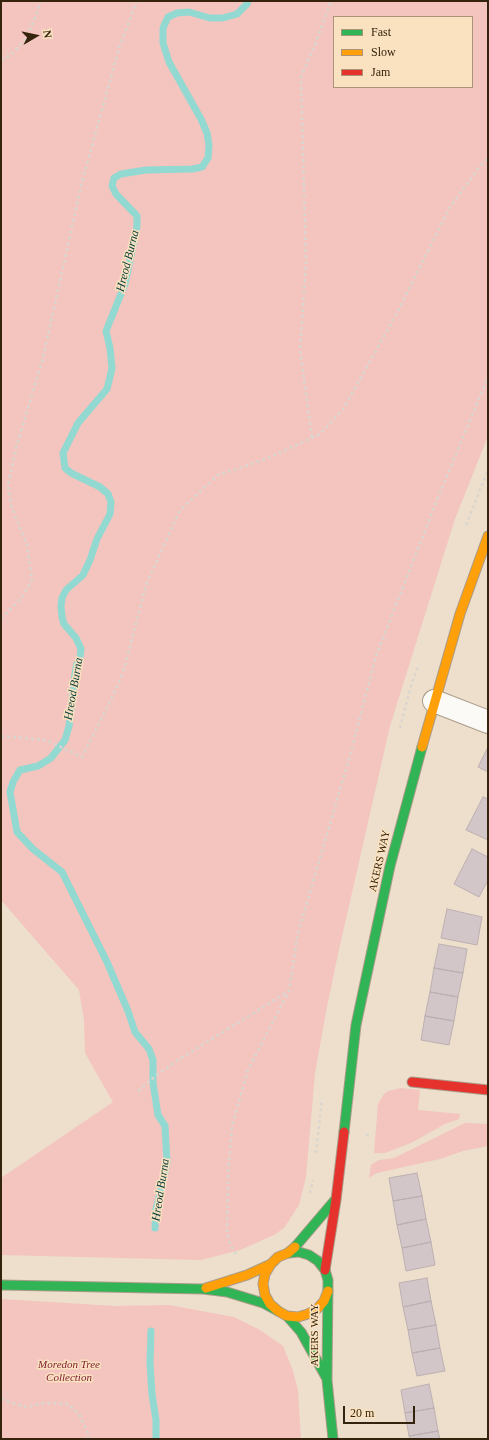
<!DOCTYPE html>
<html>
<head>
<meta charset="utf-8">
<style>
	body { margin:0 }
	#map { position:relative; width:489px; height:1440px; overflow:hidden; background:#eddfcc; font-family:Georgia,serif }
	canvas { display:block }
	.frame { position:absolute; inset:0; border:2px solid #34240d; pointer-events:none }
	.legend { position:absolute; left:333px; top:16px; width:140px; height:72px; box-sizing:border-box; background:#fae1bf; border:1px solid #ab9578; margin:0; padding:5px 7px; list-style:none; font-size:12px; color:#34240d }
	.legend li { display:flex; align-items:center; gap:8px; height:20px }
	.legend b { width:20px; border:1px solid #ab9578 }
	.north { position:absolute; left:16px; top:16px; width:40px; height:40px; -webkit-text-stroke:3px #fae1bf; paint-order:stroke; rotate:81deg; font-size:11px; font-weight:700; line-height:16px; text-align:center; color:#34240d }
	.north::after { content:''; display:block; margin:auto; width:14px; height:18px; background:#34240d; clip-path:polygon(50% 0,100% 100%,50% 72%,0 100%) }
	.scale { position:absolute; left:343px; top:1406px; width:72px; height:18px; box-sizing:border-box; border:2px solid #34240d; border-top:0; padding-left:5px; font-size:12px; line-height:14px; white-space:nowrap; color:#34240d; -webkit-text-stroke:3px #fae1bf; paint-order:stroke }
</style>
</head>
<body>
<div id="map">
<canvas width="489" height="1440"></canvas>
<div class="frame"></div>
<ul class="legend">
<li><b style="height:5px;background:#30b455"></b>Fast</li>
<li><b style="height:5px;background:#ff9f0a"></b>Slow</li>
<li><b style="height:5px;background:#e5322d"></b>Jam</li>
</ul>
<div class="north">N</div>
<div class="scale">20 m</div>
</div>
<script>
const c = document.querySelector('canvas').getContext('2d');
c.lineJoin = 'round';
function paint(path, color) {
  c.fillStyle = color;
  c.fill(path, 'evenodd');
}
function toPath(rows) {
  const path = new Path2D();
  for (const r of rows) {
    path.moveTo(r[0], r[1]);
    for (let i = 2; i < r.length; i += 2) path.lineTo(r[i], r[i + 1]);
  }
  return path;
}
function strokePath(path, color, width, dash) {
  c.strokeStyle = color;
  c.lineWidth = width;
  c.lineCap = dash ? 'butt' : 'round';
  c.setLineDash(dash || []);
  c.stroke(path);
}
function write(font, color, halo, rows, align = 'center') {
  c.font = font + ' Georgia,serif';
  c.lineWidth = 3;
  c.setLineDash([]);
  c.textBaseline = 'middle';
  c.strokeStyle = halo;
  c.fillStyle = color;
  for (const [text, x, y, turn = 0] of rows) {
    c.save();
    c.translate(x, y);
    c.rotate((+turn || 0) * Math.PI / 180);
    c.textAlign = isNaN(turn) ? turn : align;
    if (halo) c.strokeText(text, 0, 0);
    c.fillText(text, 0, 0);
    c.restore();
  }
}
paint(toPath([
	[1,1,488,1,488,436,455,519,390,726,338,954,326,1012,315,1073,306,1177,299,1205,284,1228,274,1235,240,1250,201,1260,1,1255,1,1178,113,1102,85,1053,84,1020,79,990,1,900,1,632,2,627,1,627],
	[334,17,472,17,472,87,334,87],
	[401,1088,420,1090,418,1110,460,1114,459,1119,445,1124,413,1142,398,1148,385,1153,374,1153,378,1104,384,1094,388,1091],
	[465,1123,488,1124,488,1146,463,1151,440,1159,377,1173,369,1178,371,1165,379,1160,394,1158],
	[1,1299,115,1306,169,1305,234,1317,260,1330,283,1346,292,1368,298,1390,301,1439,1,1439]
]), '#f4c4be');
strokePath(toPath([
	[155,1228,156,1209,164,1177,167,1162,165,1126,158,1115,153,1083,153,1060,149,1049,135,1032,128,1011,107,962,62,872,33,849,17,832,10,792,13,782,20,770,38,766,51,758,65,740,69,726,75,674,77,664,80,658,81,649,76,638,64,624,62,617,61,606,62,598,66,590,83,575,90,560,97,539,110,514,111,502,108,494,100,487,71,473,65,468,63,453,78,423,107,389,110,377,112,368,110,348,106,331,125,284,137,226,137,216,116,194,112,186,114,178,121,174,146,170,192,169,202,167,208,158,209,145,207,133,201,119,169,62,163,43,163,28,168,17,177,13,189,12,210,18,223,18,237,14,247,4,248,1],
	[151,1331,150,1363,152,1394,156,1420,156,1439]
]), '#92d9d2', 7);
const building = toPath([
	[488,747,488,772,478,767,488,747],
	[483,797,488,799,488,840,466,830,483,797],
	[472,849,488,857,488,880,479,897,454,884,472,849],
	[447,909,482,917,477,945,441,938,447,909],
	[439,944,467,949,463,973,434,968,439,944],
	[434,968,463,973,458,997,430,992,434,968],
	[430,992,458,997,454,1021,425,1016,430,992],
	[425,1016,454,1021,449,1045,421,1040,425,1016],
	[417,1173,422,1196,393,1201,389,1178,417,1173],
	[422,1196,426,1219,397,1225,393,1201,422,1196],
	[426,1219,431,1242,402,1248,397,1225,426,1219],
	[431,1242,435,1265,406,1271,402,1248,431,1242],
	[427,1278,431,1301,403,1307,399,1283,427,1278],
	[431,1301,436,1325,408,1330,403,1307,431,1301],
	[436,1325,440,1348,412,1353,408,1330,436,1325],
	[440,1348,445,1371,417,1376,412,1353,440,1348],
	[429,1384,434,1408,405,1413,401,1390,429,1384],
	[434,1408,438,1431,409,1436,405,1413,434,1408],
	[438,1431,440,1439,410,1439,409,1436,438,1431]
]);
paint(building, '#d3c6c8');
strokePath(building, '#bcafb1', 1);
const street = toPath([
	[434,701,488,722]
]);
const fast = toPath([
	[344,1132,356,1025,390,866,422,747],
	[295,1247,335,1200],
	[288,1253,299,1252,309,1255,318,1261,325,1270,328,1280,327,1380,333,1439],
	[1,1285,203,1289,227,1292,263,1303,278,1311],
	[287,1316,301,1332,326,1377]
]);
const slow = toPath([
	[422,747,460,614,488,536],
	[295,1247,288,1253,278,1257,271,1264,265,1274,263,1284,265,1295,270,1304,278,1311,287,1316,298,1317,308,1314,317,1309,324,1301,328,1291],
	[206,1288,247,1275,271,1264]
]);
const jam = toPath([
	[412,1082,488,1090],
	[325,1270,336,1200,344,1132]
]);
strokePath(street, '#aa9c89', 24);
strokePath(fast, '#aa9c89', 11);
strokePath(slow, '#aa9c89', 11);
strokePath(jam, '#aa9c89', 11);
strokePath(toPath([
	[1,60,11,55,26,38,36,16,41,1],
	[312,437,300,350,306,264,301,77,316,42,331,1],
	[466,525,488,470],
	[1,619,22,597,32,580,27,545,12,508,8,485,17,444,42,362,82,182,119,48,137,1],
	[400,728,411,686,418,666],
	[1,736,46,740,82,757,111,700,124,670,146,585,180,510,218,475,266,459,320,434,344,408,398,311,450,207,480,166,488,158],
	[138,1091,158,1074,181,1058,289,991],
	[366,1135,372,1136],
	[316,1153,322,1099],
	[310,1193,313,1180],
	[236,1254,230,1244,227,1234,228,1176,232,1126,248,1070,289,991,298,933,351,752,376,656,437,500,488,377],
	[1,1399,6,1401,26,1407,45,1403,68,1404,79,1414,88,1433,88,1439]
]), '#dad6cf', 2.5, [3, 3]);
strokePath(street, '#fcfaf7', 22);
strokePath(fast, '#30b455', 9);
strokePath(slow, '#ff9f0a', 9);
strokePath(jam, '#e5322d', 9);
write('11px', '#34240d', '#fae1bf', [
	["AKERS WAY",380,861,-77],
	["AKERS WAY",315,1335,-90]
]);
write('italic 11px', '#802033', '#fae1bf', [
	["Moredon Tree",69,1365],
	["Collection",69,1378]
]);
write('italic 12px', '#073c3c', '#fae1bf', [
	["Hreod Burna",128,261,-76],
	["Hreod Burna",74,689,-80],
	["Hreod Burna",161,1190,-81]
]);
</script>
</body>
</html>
